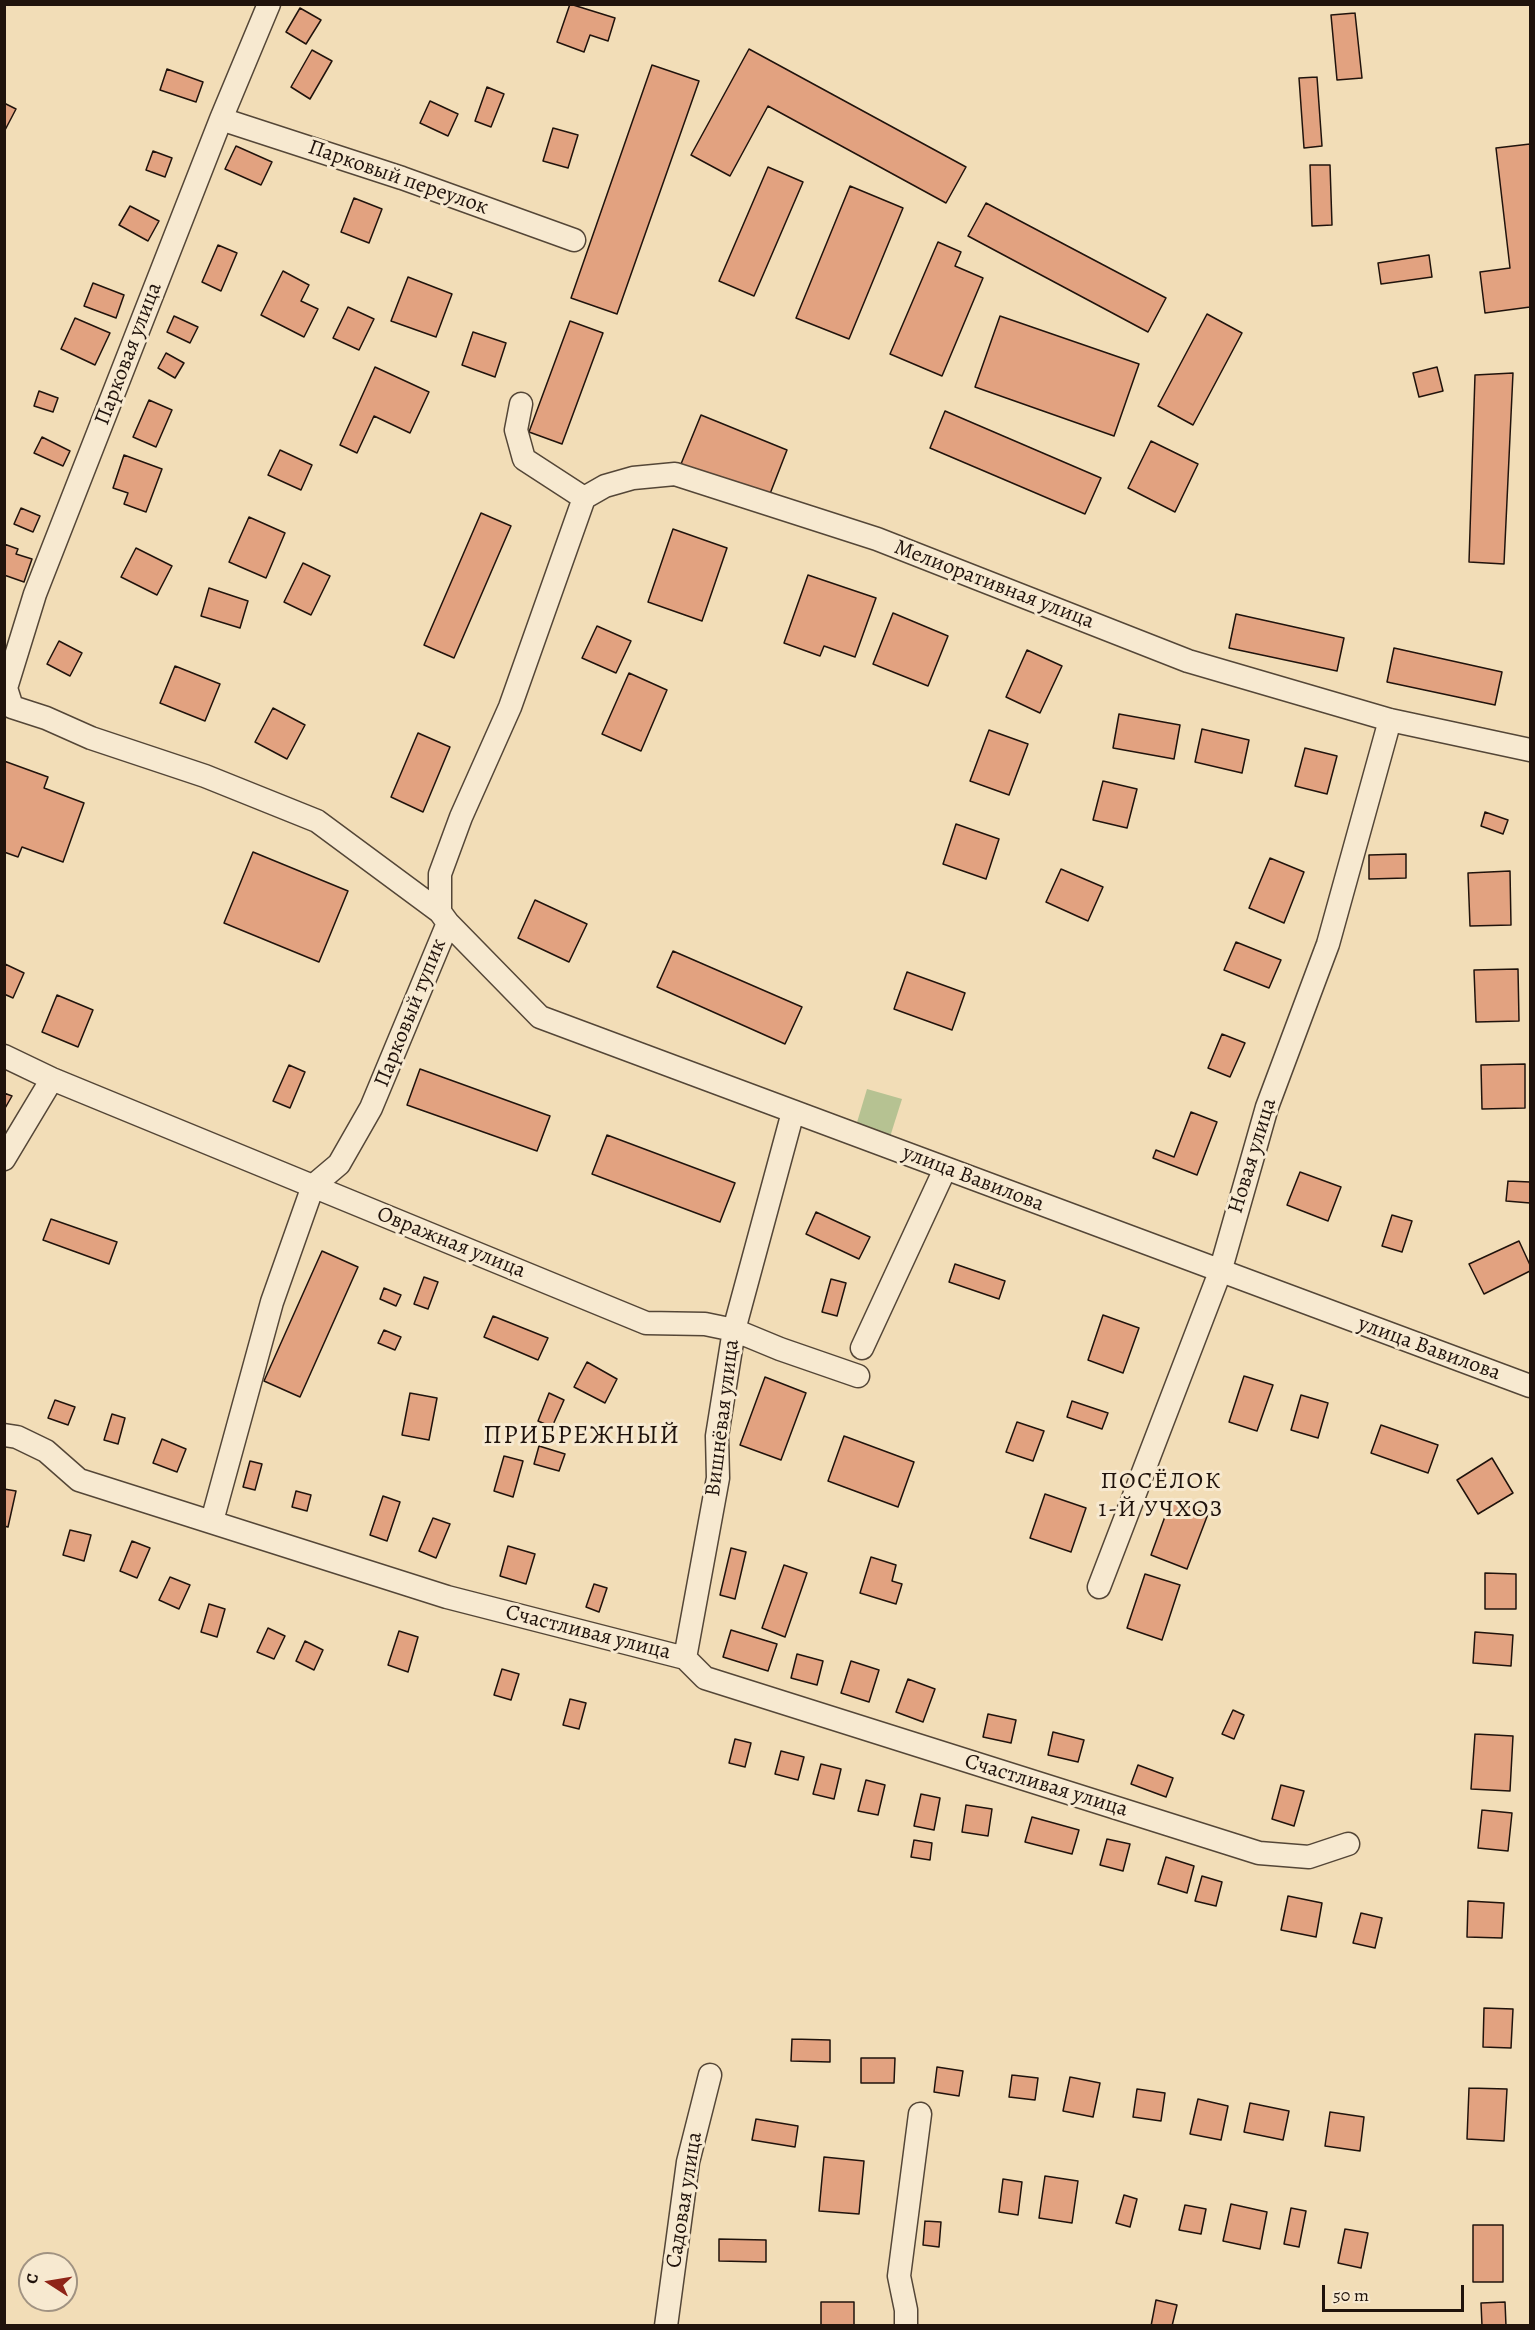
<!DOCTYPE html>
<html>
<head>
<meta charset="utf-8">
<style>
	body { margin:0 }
	#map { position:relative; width:1535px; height:2330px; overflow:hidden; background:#f2ddb7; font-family:Alegreya,serif }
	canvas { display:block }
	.frame { position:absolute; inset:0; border:6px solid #20130c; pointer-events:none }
	.north { position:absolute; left:18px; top:2252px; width:60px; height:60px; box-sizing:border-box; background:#f7e9d0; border:2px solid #a19382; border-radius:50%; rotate:282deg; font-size:16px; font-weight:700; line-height:24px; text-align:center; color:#20130c }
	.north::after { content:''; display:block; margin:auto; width:21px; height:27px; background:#8f2418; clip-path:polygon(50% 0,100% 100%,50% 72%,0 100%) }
	.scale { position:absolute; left:1322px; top:2285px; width:142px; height:27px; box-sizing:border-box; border:3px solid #20130c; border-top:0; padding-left:8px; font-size:18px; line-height:21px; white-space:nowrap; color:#20130c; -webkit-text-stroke:4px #f7e9d0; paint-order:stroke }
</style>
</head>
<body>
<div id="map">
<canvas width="1535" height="2330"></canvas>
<div class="frame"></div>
<div class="north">С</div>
<div class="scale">50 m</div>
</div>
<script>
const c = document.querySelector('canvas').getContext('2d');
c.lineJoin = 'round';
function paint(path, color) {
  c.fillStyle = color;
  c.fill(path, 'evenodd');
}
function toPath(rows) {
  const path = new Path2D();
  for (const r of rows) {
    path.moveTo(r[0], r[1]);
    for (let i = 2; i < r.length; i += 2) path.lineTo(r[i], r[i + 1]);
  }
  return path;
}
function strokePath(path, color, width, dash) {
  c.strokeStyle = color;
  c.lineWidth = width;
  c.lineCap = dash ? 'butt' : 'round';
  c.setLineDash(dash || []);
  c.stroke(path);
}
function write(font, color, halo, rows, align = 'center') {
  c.font = font + ' Alegreya,serif';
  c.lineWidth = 6;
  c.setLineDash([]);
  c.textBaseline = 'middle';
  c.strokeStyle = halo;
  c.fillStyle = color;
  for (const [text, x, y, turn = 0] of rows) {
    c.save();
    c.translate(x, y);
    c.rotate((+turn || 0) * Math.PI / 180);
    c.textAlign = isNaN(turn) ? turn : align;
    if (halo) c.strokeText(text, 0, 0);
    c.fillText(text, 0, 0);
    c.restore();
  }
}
paint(toPath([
	[867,1089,902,1099,889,1140,855,1129]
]), '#b6c292');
const building = toPath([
	[570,4,615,18,608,41,590,35,584,52,557,42,570,4],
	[300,8,321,20,306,44,286,32,300,8],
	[1355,13,1362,78,1337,80,1331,15,1355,13],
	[749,49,966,167,946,203,768,106,730,176,691,155,749,49],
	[312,50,332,61,310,99,291,87,312,50],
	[652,65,699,81,617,314,571,298,652,65],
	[167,69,203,82,196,102,160,90,167,69],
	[1317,77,1322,146,1304,148,1299,78,1317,77],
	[487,87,504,94,491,127,475,121,487,87],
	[430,101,458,114,448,136,420,123,430,101],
	[4,103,16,109,4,132,4,103],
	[553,128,578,135,568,168,543,161,553,128],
	[1530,144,1530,307,1485,313,1480,272,1510,268,1496,148,1530,144],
	[236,146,272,162,261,185,225,169,236,146],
	[153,151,172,158,165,177,146,170,153,151],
	[1310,165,1330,165,1332,225,1312,226,1310,165],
	[768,167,803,182,754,296,719,281,768,167],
	[850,186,903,208,849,339,796,318,850,186],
	[354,198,382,209,369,243,341,232,354,198],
	[986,203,1166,298,1148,332,968,236,986,203],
	[130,206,159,221,148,241,119,225,130,206],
	[938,242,961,252,955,266,983,278,942,376,890,354,938,242],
	[218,245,237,253,221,291,202,282,218,245],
	[1429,255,1432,277,1381,284,1378,263,1429,255],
	[283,271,309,285,301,301,318,309,304,337,261,315,283,271],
	[408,277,452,294,436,337,391,321,408,277],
	[93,283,124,295,116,318,84,306,93,283],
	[348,307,374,319,359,350,333,338,348,307],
	[1207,314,1242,333,1193,425,1158,406,1207,314],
	[174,316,198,327,190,343,167,332,174,316],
	[1000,316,1139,364,1114,436,975,387,1000,316],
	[75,318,110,333,95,365,61,349,75,318],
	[570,321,603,333,562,444,529,432,570,321],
	[473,332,506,343,495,377,462,365,473,332],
	[166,353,184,363,175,378,158,368,166,353],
	[375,367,429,392,410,433,374,416,357,453,340,445,375,367],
	[1437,367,1443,391,1419,397,1413,373,1437,367],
	[1513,373,1504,564,1469,562,1475,375,1513,373],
	[39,391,58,398,53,412,34,406,39,391],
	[149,400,172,410,156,447,133,437,149,400],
	[945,411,1101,478,1085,514,930,448,945,411],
	[701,415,787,450,768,499,681,464,701,415],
	[42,437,70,451,63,466,34,453,42,437],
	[1151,441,1198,464,1175,512,1128,488,1151,441],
	[280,450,312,465,301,490,268,475,280,450],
	[124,455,162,469,146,512,124,504,128,493,113,488,124,455],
	[21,508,40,516,33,532,14,524,21,508],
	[481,513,511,526,454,658,424,645,481,513],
	[249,517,285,533,266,578,229,562,249,517],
	[673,529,727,548,702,621,648,602,673,529],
	[4,544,18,549,16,554,32,559,24,582,4,575,4,544],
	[136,548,172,566,157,595,121,577,136,548],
	[303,563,330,576,311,615,284,602,303,563],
	[808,575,876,598,855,657,824,646,820,656,784,643,808,575],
	[209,588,248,601,240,628,201,616,209,588],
	[893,613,948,636,928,686,873,664,893,613],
	[1236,614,1344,638,1337,671,1229,648,1236,614],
	[597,626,631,641,616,673,582,658,597,626],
	[59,641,82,653,70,676,47,664,59,641],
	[1394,648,1502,672,1495,705,1387,682,1394,648],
	[1027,650,1062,666,1040,713,1006,697,1027,650],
	[175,666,220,684,205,721,160,703,175,666],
	[629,673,667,690,641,751,602,734,629,673],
	[273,708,305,725,287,759,255,742,273,708],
	[1119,714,1180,725,1174,759,1113,748,1119,714],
	[1202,729,1249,740,1242,773,1195,762,1202,729],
	[989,730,1028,744,1009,795,970,781,989,730],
	[418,733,450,747,423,812,391,797,418,733],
	[1305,748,1337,756,1327,794,1295,786,1305,748],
	[4,761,48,777,44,788,84,803,63,862,22,847,18,857,4,852,4,761],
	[1103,781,1137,789,1127,828,1093,820,1103,781],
	[1485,812,1508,820,1503,834,1481,826,1485,812],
	[956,824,999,839,986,879,943,864,956,824],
	[253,852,348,891,319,962,224,923,253,852],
	[1406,854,1406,878,1369,879,1369,855,1406,854],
	[1270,858,1304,872,1284,923,1249,908,1270,858],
	[1061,869,1103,887,1088,921,1046,902,1061,869],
	[1510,871,1511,925,1470,926,1468,873,1510,871],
	[535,900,587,924,569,962,518,938,535,900],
	[1236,942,1281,960,1269,988,1224,970,1236,942],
	[673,951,802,1007,785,1044,657,987,673,951],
	[5,964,24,973,13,998,4,994,5,964],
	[1518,969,1519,1021,1476,1022,1474,970,1518,969],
	[907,972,965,993,952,1030,894,1009,907,972],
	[57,995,93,1010,78,1047,42,1032,57,995],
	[1222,1034,1245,1043,1230,1077,1208,1068,1222,1034],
	[1525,1064,1525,1108,1482,1109,1481,1065,1525,1064],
	[289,1065,305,1072,290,1108,273,1101,289,1065],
	[420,1069,550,1116,537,1151,407,1105,420,1069],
	[4,1093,12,1096,4,1110,4,1093],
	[1191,1112,1217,1122,1197,1175,1153,1158,1156,1150,1174,1157,1191,1112],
	[607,1135,735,1183,720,1222,592,1174,607,1135],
	[1300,1172,1341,1187,1328,1221,1287,1205,1300,1172],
	[1508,1181,1530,1182,1530,1203,1506,1201,1508,1181],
	[816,1212,870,1237,859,1259,806,1234,816,1212],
	[1392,1215,1412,1221,1402,1252,1382,1246,1392,1215],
	[51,1219,117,1242,109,1264,43,1240,51,1219],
	[1519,1241,1530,1265,1530,1271,1484,1294,1469,1264,1519,1241],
	[322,1251,358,1267,300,1397,264,1381,322,1251],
	[955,1264,1005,1281,999,1299,949,1282,955,1264],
	[424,1277,438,1282,428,1309,414,1304,424,1277],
	[831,1279,846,1283,837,1316,822,1312,831,1279],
	[384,1288,401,1295,396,1306,380,1299,384,1288],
	[1103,1315,1139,1328,1123,1373,1088,1360,1103,1315],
	[493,1316,548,1338,538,1360,484,1337,493,1316],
	[384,1330,401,1337,395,1350,378,1343,384,1330],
	[587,1362,617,1379,605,1403,574,1387,587,1362],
	[1244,1376,1273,1385,1257,1431,1229,1422,1244,1376],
	[765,1377,806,1393,781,1460,740,1445,765,1377],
	[410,1393,437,1398,429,1440,402,1435,410,1393],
	[549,1393,564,1400,552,1427,538,1421,549,1393],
	[1301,1395,1328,1403,1318,1438,1291,1430,1301,1395],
	[55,1400,75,1407,68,1425,48,1418,55,1400],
	[1072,1401,1108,1413,1102,1429,1067,1417,1072,1401],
	[112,1414,125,1418,118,1444,104,1440,112,1414],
	[1017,1422,1044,1431,1033,1461,1006,1452,1017,1422],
	[1381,1425,1438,1445,1428,1473,1371,1453,1381,1425],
	[844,1436,914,1462,898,1507,828,1481,844,1436],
	[162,1439,186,1449,177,1472,153,1463,162,1439],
	[539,1446,565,1454,559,1471,534,1464,539,1446],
	[504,1456,523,1461,513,1497,494,1491,504,1456],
	[1492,1458,1513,1493,1478,1514,1457,1480,1492,1458],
	[250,1461,262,1464,255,1490,243,1487,250,1461],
	[4,1489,16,1491,8,1527,4,1526,4,1489],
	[296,1491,311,1495,307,1511,292,1507,296,1491],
	[1045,1494,1086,1508,1071,1552,1030,1538,1045,1494],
	[383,1496,400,1502,387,1541,370,1535,383,1496],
	[1171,1500,1208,1514,1187,1569,1151,1555,1171,1500],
	[433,1518,450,1524,436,1558,419,1551,433,1518],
	[70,1530,91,1535,84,1561,63,1555,70,1530],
	[132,1541,150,1548,137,1578,120,1571,132,1541],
	[508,1546,535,1554,526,1584,500,1576,508,1546],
	[731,1548,746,1552,735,1599,720,1595,731,1548],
	[871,1557,896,1565,892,1581,902,1584,896,1604,860,1593,871,1557],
	[784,1565,807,1573,785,1637,762,1628,784,1565],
	[1485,1573,1516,1574,1516,1609,1485,1609,1485,1573],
	[1145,1574,1180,1585,1162,1640,1127,1628,1145,1574],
	[170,1577,190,1585,179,1609,159,1600,170,1577],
	[594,1584,607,1588,599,1612,586,1607,594,1584],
	[209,1604,225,1609,217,1637,201,1632,209,1604],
	[268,1628,285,1636,274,1659,257,1652,268,1628],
	[731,1630,777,1644,768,1671,723,1657,731,1630],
	[399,1631,418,1637,408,1672,388,1665,399,1631],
	[1475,1632,1513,1635,1511,1666,1473,1663,1475,1632],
	[305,1641,323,1650,314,1670,296,1661,305,1641],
	[797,1654,823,1661,817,1685,791,1678,797,1654],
	[851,1661,879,1670,869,1702,841,1693,851,1661],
	[502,1669,519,1674,511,1700,494,1695,502,1669],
	[908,1679,935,1689,923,1722,896,1712,908,1679],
	[570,1699,586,1703,579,1729,563,1725,570,1699],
	[1233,1710,1244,1715,1234,1739,1222,1734,1233,1710],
	[988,1714,1016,1720,1011,1743,983,1737,988,1714],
	[1053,1732,1084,1740,1078,1762,1048,1755,1053,1732],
	[1475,1734,1513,1736,1510,1791,1471,1789,1475,1734],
	[735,1739,751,1743,745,1767,729,1763,735,1739],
	[781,1751,804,1757,798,1780,775,1774,781,1751],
	[821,1764,841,1769,834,1799,813,1794,821,1764],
	[1138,1765,1173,1778,1166,1797,1131,1784,1138,1765],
	[866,1780,885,1785,878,1815,858,1811,866,1780],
	[1281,1785,1304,1791,1294,1826,1272,1819,1281,1785],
	[921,1794,940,1798,934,1830,914,1826,921,1794],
	[966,1805,992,1809,988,1836,962,1832,966,1805],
	[1482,1810,1512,1813,1508,1851,1478,1848,1482,1810],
	[1032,1817,1079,1830,1072,1854,1025,1842,1032,1817],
	[1107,1839,1130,1844,1123,1871,1100,1865,1107,1839],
	[914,1840,932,1843,930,1860,911,1857,914,1840],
	[1166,1857,1194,1866,1187,1893,1158,1884,1166,1857],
	[1202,1876,1222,1882,1216,1906,1195,1901,1202,1876],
	[1288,1896,1322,1903,1316,1937,1281,1930,1288,1896],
	[1468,1901,1504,1903,1502,1938,1467,1937,1468,1901],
	[1361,1913,1382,1918,1375,1948,1353,1943,1361,1913],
	[1484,2008,1513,2009,1511,2048,1483,2047,1484,2008],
	[792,2039,830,2040,830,2062,791,2061,792,2039],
	[861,2058,895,2058,894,2083,861,2083,861,2058],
	[937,2067,963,2071,959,2096,934,2092,937,2067],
	[1012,2075,1038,2078,1035,2100,1009,2097,1012,2075],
	[1070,2077,1100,2083,1093,2117,1063,2111,1070,2077],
	[1469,2088,1507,2089,1504,2141,1467,2139,1469,2088],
	[1137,2089,1165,2093,1161,2121,1133,2117,1137,2089],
	[1198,2099,1228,2106,1221,2140,1190,2134,1198,2099],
	[1250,2103,1289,2111,1283,2140,1244,2132,1250,2103],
	[1330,2112,1364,2117,1360,2151,1325,2146,1330,2112],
	[756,2119,798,2126,795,2147,752,2140,756,2119],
	[824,2157,864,2161,859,2214,819,2211,824,2157],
	[1045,2176,1078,2181,1072,2223,1039,2218,1045,2176],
	[1003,2179,1022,2182,1018,2215,999,2212,1003,2179],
	[1124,2195,1137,2199,1130,2227,1116,2223,1124,2195],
	[1231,2204,1267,2212,1260,2249,1223,2241,1231,2204],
	[1185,2205,1206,2209,1201,2234,1179,2230,1185,2205],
	[1291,2208,1306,2211,1299,2247,1284,2244,1291,2208],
	[925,2221,941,2222,939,2247,923,2245,925,2221],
	[1473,2225,1503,2225,1503,2282,1473,2282,1473,2225],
	[1345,2229,1368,2233,1361,2268,1338,2263,1345,2229],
	[719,2239,766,2240,766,2262,719,2261,719,2239],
	[1156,2300,1177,2305,1172,2326,1151,2326,1156,2300],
	[821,2302,854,2302,854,2326,821,2326,821,2302],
	[1505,2302,1506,2326,1482,2326,1481,2303,1505,2302]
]);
paint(building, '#e2a280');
strokePath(building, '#20130c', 1.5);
const street = toPath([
	[221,119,402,178,574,240],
	[521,404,516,430,524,459,584,498,605,486,633,478,675,474,877,539,1188,661,1390,720,1530,750],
	[12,707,6,688,35,594,221,119,269,4],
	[12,707,46,718,91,738,205,776,317,821,440,912],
	[448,923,540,1017,1530,1386],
	[4,1056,52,1079,646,1323,705,1324,734,1330,780,1349,858,1376],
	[4,1159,52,1079],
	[862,1348,945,1169],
	[4,1435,17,1437,46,1451,79,1480,447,1597,685,1658,705,1678,1259,1853,1309,1857,1348,1844],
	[212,1521,272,1302,313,1186,339,1164,371,1108,448,923,440,912,440,874,461,817,510,707,584,498],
	[1099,1587,1220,1272,1267,1107,1328,944,1390,720],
	[685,1658,718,1478,717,1436,734,1330,793,1112],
	[666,2326,688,2162,710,2075],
	[906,2326,906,2310,899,2276,920,2114]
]);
strokePath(street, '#544637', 25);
strokePath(street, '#f7e9d0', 22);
write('22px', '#20130c', '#f7e9d0', [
	["Парковый переулок",398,178,19],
	["Парковая улица",129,354,-69],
	["Мелиоративная улица",994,585,21],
	["Парковый тупик",411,1013,-68],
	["Новая улица",1253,1156,-73],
	["улица Вавилова",973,1179,21],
	["Овражная улица",451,1243,22],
	["улица Вавилова",1429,1349,20],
	["Вишнёвая улица",723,1418,-83],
	["Счастливая улица",588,1633,14],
	["Счастливая улица",1046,1786,17],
	["Садовая улица",685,2200,-81]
]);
c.letterSpacing = '1.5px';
write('24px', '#20130c', '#f7e9d0', [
	["ПОСЁЛОК",1161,1482],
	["1-Й УЧХОЗ",1161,1510]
]);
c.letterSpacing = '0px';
c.letterSpacing = '1.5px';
write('26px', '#20130c', '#f7e9d0', [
	["ПРИБРЕЖНЫЙ",582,1437]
]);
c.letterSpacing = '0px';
</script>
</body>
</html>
